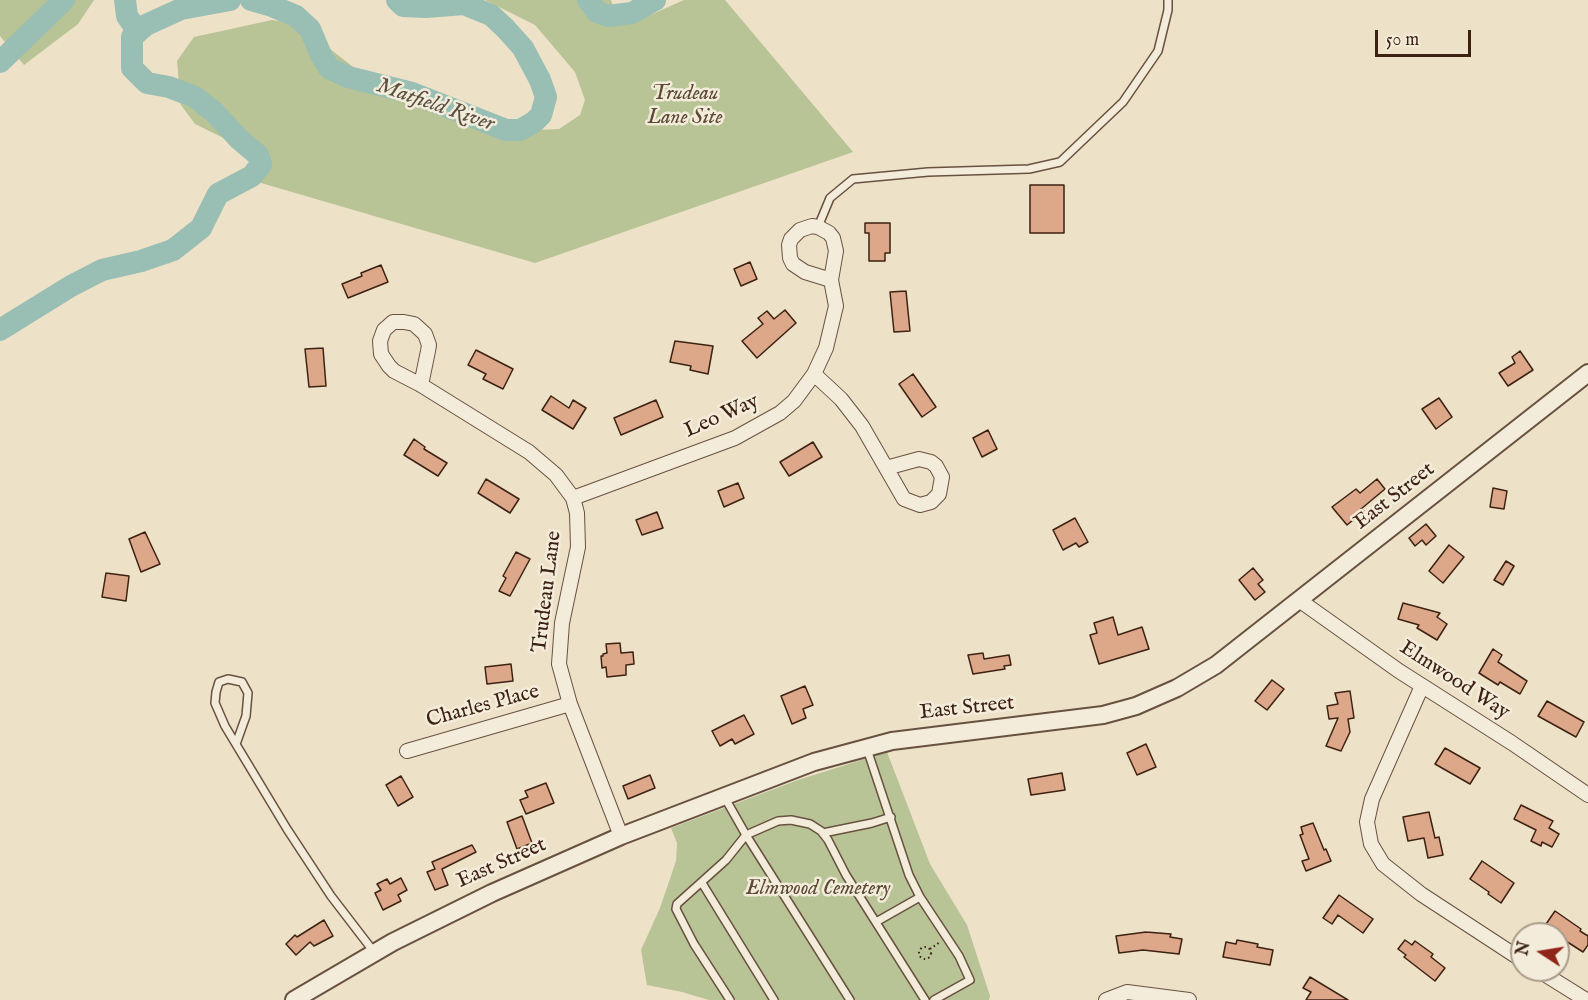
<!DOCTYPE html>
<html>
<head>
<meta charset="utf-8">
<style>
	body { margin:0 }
	#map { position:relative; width:1588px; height:1000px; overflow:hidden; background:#ede1c8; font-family:"IM FELL English",serif }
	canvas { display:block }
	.north { position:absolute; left:1510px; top:922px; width:60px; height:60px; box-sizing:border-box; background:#f3ecdb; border:2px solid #aa9b8b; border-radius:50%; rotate:282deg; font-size:16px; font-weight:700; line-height:24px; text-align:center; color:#3d2112 }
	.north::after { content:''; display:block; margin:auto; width:21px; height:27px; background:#8f2418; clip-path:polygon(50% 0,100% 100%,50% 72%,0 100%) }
	.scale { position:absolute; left:1375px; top:30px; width:96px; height:27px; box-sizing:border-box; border:3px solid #3d2112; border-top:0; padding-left:8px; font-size:18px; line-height:21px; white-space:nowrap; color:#3d2112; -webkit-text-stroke:4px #f3ecdb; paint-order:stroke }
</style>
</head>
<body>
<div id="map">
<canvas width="1588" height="1000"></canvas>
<div class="north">N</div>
<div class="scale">50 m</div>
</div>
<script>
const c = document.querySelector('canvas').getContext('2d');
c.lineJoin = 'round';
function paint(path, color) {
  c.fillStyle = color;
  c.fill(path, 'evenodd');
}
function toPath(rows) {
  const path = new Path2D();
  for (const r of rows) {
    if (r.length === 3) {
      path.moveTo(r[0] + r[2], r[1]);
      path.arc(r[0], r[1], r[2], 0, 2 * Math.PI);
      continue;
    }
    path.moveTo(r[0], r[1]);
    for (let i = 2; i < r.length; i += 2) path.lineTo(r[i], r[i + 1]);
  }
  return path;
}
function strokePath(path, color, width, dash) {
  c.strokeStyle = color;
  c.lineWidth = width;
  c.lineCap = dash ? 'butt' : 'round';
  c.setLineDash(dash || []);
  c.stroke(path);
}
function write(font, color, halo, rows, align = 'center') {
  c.font = font + ' "IM FELL English",serif';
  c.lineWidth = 5;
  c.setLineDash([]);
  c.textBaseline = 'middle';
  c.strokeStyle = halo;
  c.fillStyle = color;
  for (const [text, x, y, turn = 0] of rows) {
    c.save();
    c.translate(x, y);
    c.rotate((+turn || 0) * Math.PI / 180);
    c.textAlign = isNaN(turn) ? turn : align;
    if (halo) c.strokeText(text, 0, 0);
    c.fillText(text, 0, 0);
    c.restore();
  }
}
paint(toPath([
	[0,0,94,0,78,24,24,65,0,36],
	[485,0,611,0,615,12,623,17,637,21,684,0,725,0,853,152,535,263,244,178,252,163,248,150,195,124,181,105,177,61,194,37,272,20,298,24,357,70,423,109,517,131,559,129,580,115,585,100,575,72,535,25],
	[887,752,930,864,967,925,990,996,989,1000,709,1000,682,992,647,985,641,950,660,908,676,861,677,843,671,828,798,780]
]), '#b8c396');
strokePath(toPath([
	[125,0,127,16,138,32],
	[251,0,272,6,296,16,310,29,321,55,329,68,348,77,412,93,506,130,520,130,534,122,541,115,546,97,540,80,523,48,505,28,491,15,464,4,426,7,403,6,397,0],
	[588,0,597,12,608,16,632,13,655,0],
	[0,62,64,0],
	[0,330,71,286,102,270,141,261,173,250,201,228,218,194,252,176,261,164,258,155,239,139,214,112,195,97,169,87,147,83,132,68,132,37,146,25,181,9,230,0]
]), '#99beb3', 22);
const building = toPath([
	[1030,185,1064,185,1064,233,1030,233,1030,185],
	[865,223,890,223,890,253,885,253,885,261,869,261,869,233,865,233,865,223],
	[750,262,757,279,741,286,734,269,750,262],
	[381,265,388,282,348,298,342,284,362,276,361,273,381,265],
	[906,291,910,331,894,332,890,292,906,291],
	[785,310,796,323,757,358,742,341,763,324,758,318,767,311,774,319,785,310],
	[675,341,713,346,708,374,690,370,691,366,670,362,675,341],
	[323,348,326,386,309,387,305,349,323,348],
	[476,350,513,369,503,389,483,379,486,374,468,365,476,350],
	[1520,351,1533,370,1508,386,1499,373,1515,363,1512,357,1520,351],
	[913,374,936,407,922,417,899,384,913,374],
	[551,396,569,408,573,400,586,408,573,429,542,410,551,396],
	[1439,398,1452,417,1436,429,1422,409,1439,398],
	[656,400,663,417,621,435,614,418,656,400],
	[988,430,997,449,982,457,973,438,988,430],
	[414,439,425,447,424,449,447,463,438,476,404,455,414,439],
	[813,442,822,457,789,476,780,462,813,442],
	[486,479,519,499,510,513,478,493,486,479],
	[1377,479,1385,489,1361,509,1364,511,1347,525,1332,507,1356,489,1360,493,1377,479],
	[738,483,744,498,724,507,718,491,738,483],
	[1493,488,1507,491,1504,509,1490,507,1493,488],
	[657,512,663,528,642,535,636,520,657,512],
	[1075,518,1088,542,1079,547,1076,543,1063,550,1053,530,1075,518],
	[1426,524,1436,536,1426,545,1422,540,1415,546,1409,538,1426,524],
	[145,532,160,564,141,572,129,539,145,532],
	[1449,545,1464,557,1443,583,1429,571,1449,545],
	[516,552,530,559,510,596,499,591,506,578,503,576,516,552],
	[1506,561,1514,566,1503,585,1494,580,1506,561],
	[1253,568,1263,580,1258,584,1265,592,1255,600,1239,580,1253,568],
	[106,573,129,576,126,601,102,597,106,573],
	[1403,603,1440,613,1437,617,1447,624,1437,640,1417,628,1419,625,1398,619,1403,603],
	[1113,617,1118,635,1142,627,1149,649,1099,664,1090,635,1097,633,1094,623,1113,617],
	[620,643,621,653,633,652,634,664,626,665,626,675,607,677,606,667,602,668,601,656,603,656,603,654,607,653,606,644,620,643],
	[1493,649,1502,655,1498,662,1527,681,1520,694,1500,682,1498,685,1479,673,1493,649],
	[983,653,984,659,1009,655,1011,665,1004,666,1005,669,973,674,968,655,983,653],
	[511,664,513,681,487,684,485,667,511,664],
	[1272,680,1284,689,1267,710,1255,701,1272,680],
	[805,686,813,705,803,709,806,718,792,724,781,696,805,686],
	[1350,691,1354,718,1348,719,1350,732,1341,751,1326,746,1338,718,1329,719,1327,706,1338,704,1335,693,1350,691],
	[1547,701,1584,722,1576,737,1538,716,1547,701],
	[744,715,754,734,735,744,732,739,720,746,712,731,744,715],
	[1146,744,1156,767,1137,775,1127,753,1146,744],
	[1445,748,1480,768,1470,784,1435,764,1445,748],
	[1062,773,1065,790,1031,795,1028,779,1062,773],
	[650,775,655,788,628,799,623,786,650,775],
	[401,776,413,797,398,806,386,785,401,776],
	[546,783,554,803,526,814,520,800,528,797,525,791,546,783],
	[1521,805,1553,821,1549,828,1559,834,1552,847,1542,842,1541,846,1531,841,1536,830,1514,819,1521,805],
	[1429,812,1435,838,1439,837,1443,855,1428,858,1424,838,1408,841,1403,817,1429,812],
	[522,816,532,843,517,849,507,822,522,816],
	[1313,823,1324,850,1326,849,1331,861,1306,871,1302,861,1309,859,1300,835,1303,834,1301,827,1313,823],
	[472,845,476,852,442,869,448,885,435,890,427,872,435,869,432,862,472,845],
	[1482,861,1514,883,1501,903,1488,894,1489,892,1470,879,1482,861],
	[401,878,407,890,398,895,401,901,383,910,375,893,381,890,377,884,387,879,390,884,401,878],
	[1339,895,1373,919,1363,933,1338,915,1332,924,1323,918,1339,895],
	[1555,911,1581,929,1580,931,1588,936,1588,945,1583,952,1558,936,1558,934,1544,927,1555,911],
	[324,920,333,936,314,946,310,942,296,955,286,944,295,935,297,937,324,920],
	[1146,932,1171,934,1170,937,1182,939,1179,954,1143,950,1119,953,1116,936,1146,932],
	[1237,940,1258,944,1257,947,1273,950,1270,965,1223,957,1226,942,1236,944,1237,940],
	[1405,940,1412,945,1415,941,1433,954,1431,957,1445,968,1435,981,1404,957,1406,955,1398,949,1405,940],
	[1310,977,1348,1000,1306,1000,1311,992,1303,988,1310,977]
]);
paint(building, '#dda889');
strokePath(building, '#3d2112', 1.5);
const service = toPath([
	[818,227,830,198,853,179,928,172,1029,169,1060,162,1123,102,1158,51,1168,10,1168,0],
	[236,744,246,716,248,693,242,682,228,679,219,682,216,692,215,703,225,726,287,829,331,896,374,952],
	[867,749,909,875,920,897,959,956,970,980,934,1000],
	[725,798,746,835,778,821,791,820,810,824,821,831,828,840,846,875,925,1000],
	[823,833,872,823,891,817],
	[702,883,774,1000],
	[876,922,920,897],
	[730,1000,694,944,676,909,677,904,726,860,746,835,850,1000]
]);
const minor = toPath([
	[814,374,841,399,862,426,904,499,920,505,931,502,939,494,942,477,936,466,931,462,919,459,886,468],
	[421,385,428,351,429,345,425,334,414,324,404,322,393,322,384,330,380,341,381,354,389,366,394,371,421,385,529,452,556,475,573,498,577,513,578,547,562,623,559,664,570,704,621,836],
	[573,498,735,438,780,413,794,401,814,374,826,348,836,306,831,280,836,251,833,238,829,233,818,227,812,226,800,230,791,239,789,245,790,258,793,264,805,272,831,280],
	[1299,600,1399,671,1512,743,1588,795],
	[1422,686,1372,799,1367,822,1371,844,1383,864,1421,894,1522,960],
	[407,751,570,704],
	[1538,970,1586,1000],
	[1106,1000,1127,992,1189,1000]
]);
const tertiary = toPath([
	[294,1000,393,942,492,893,621,836,814,762,892,741,1103,715,1136,706,1177,688,1216,665,1588,373]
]);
strokePath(service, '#695140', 10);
strokePath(minor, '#695140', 16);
strokePath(tertiary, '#695140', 20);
strokePath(toPath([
	[925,953,6],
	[930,949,940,942]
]), '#3d2112', 2, [1.5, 3]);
strokePath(service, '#f3ecdb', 7);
strokePath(minor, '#f3ecdb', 14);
strokePath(tertiary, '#f3ecdb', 16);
write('italic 21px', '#5c4a33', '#f3ecdb', [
	["Trudeau",685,95],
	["Lane Site",685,119],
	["Elmwood Cemetery",818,890]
]);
write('21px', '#3d2112', '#f3ecdb', [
	["Leo Way",722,417,-24],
	["East Street",1395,497,-38],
	["Trudeau Lane",548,592,-83],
	["Elmwood Way",1454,681,33],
	["Charles Place",483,707,-15],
	["East Street",967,709,-6],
	["East Street",502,864,-24]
]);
write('italic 22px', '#595042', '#f3ecdb', [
	["Matfield River",435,106,19]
]);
</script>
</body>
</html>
